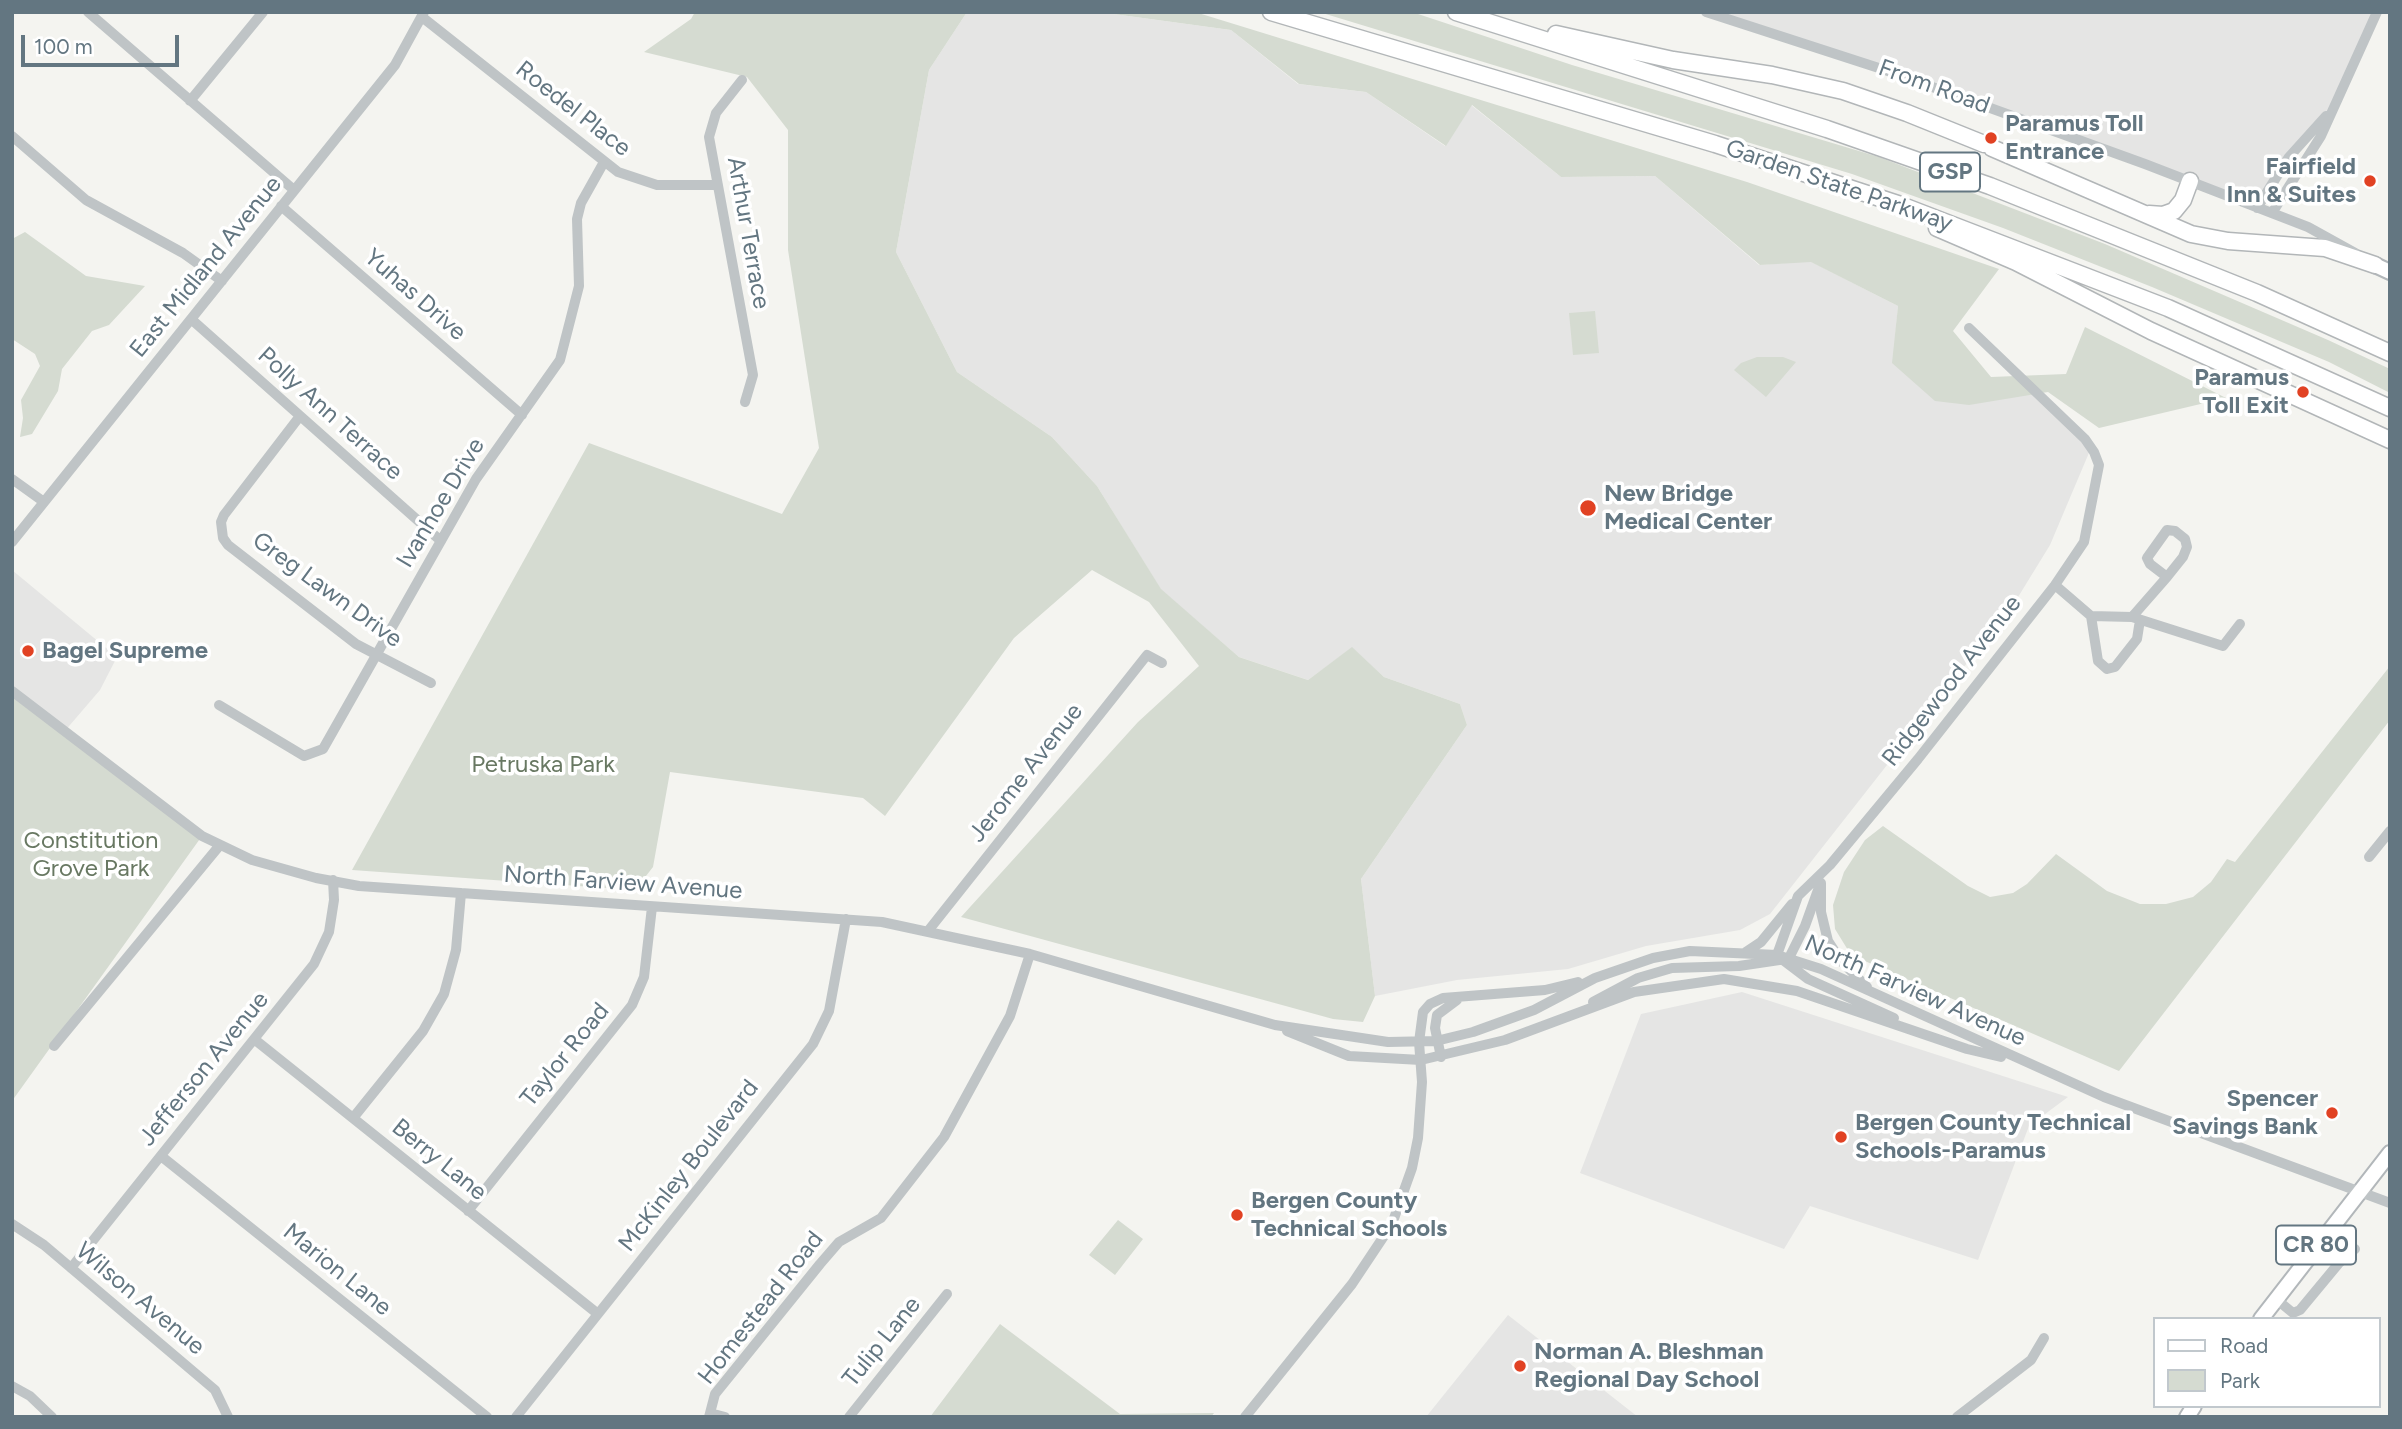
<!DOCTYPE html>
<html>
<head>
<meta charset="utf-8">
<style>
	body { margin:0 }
	#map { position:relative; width:2402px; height:1429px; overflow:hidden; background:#f4f4f0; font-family:Figtree,sans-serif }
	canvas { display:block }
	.frame { position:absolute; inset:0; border:14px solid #637681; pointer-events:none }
	.legend { position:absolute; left:2153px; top:1317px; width:228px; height:91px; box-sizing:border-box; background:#fff; border:2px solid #c1c8cd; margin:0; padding:9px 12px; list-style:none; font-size:21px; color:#637681 }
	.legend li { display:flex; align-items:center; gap:14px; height:35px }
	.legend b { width:35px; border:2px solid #c1c8cd }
	.scale { position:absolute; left:21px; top:35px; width:158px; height:32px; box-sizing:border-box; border:4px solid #637681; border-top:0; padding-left:9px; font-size:21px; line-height:24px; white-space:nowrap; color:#637681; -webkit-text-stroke:5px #fff; paint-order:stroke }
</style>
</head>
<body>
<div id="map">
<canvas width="2402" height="1429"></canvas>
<div class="frame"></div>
<ul class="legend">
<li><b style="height:9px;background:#fff"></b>Road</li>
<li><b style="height:19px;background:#d5dbd1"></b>Park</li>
</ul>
<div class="scale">100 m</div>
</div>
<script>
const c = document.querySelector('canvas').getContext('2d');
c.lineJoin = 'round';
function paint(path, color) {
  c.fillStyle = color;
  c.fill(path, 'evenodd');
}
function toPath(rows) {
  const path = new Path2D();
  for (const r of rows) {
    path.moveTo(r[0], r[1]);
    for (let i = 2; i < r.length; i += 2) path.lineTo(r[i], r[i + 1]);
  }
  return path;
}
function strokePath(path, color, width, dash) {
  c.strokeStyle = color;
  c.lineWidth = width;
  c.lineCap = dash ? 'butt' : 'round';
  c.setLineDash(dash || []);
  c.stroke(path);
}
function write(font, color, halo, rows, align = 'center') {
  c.font = font + ' Figtree,sans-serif';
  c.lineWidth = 7;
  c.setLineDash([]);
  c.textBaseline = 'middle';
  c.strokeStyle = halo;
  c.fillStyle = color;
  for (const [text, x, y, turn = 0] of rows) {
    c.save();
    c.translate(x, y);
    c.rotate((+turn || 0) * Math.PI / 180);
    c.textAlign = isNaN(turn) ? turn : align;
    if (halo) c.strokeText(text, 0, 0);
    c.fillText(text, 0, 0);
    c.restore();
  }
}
paint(toPath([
	[967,12,1099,12,1231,30,1298,84,1366,92,1445,146,1471,105,1561,177,1655,176,1759,265,1810,261,1898,306,1893,363,2037,393,2091,448,2050,545,2015,602,1770,914,1740,930,1646,946,1568,969,1457,980,1375,996,1361,879,1467,725,1460,704,1384,677,1352,648,1308,680,1239,657,1161,590,1097,486,1052,437,957,372,896,252,929,70],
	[1706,12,2377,12,2335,106,2257,208,2190,181],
	[12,570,117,657,100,690,64,732,12,691],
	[1742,992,2068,1097,2029,1126,1978,1260,1810,1206,1784,1249,1580,1173,1641,1014],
	[1508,1315,1638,1417,1426,1417]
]), '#e5e5e4');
paint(toPath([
	[695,12,967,12,929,70,896,252,957,372,1052,437,1097,486,1161,589,1239,657,1308,680,1352,647,1384,677,1460,704,1467,725,1361,879,1375,996,1363,1022,1333,1019,961,917,1138,722,1199,666,1149,602,1092,570,1014,638,885,816,863,798,670,772,653,867,635,890,352,870,589,443,782,514,819,448,788,250,788,130,747,77,644,52,691,19],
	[1099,12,1195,12,1747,182,1999,269,1953,331,1991,377,2066,374,2085,327,2226,398,2099,428,2048,392,1969,405,1935,401,1892,363,1898,306,1811,262,1760,265,1655,176,1561,177,1472,105,1446,146,1366,92,1299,84,1231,30],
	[1319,12,1412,12,1572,65,1879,157,2105,244,2328,340,2390,369,2390,393,2329,362,2152,287,2003,228,1852,174],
	[25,232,86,276,145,286,109,325,92,331,62,369,58,391,32,434,20,437,23,418,21,400,40,366,35,354,12,339,12,239],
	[1595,311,1599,353,1573,355,1569,313],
	[1757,357,1783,357,1796,362,1766,397,1734,370,1741,363],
	[2390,666,2390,720,2119,1071,1851,955,1835,929,1833,905,1844,872,1865,840,1883,826,1968,886,1990,897,2013,893,2027,884,2056,854,2107,891,2140,904,2166,904,2193,897,2211,882,2227,859,2235,862],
	[12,691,202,836,12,1101],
	[1118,1220,1143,1239,1115,1275,1089,1255],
	[1000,1324,1120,1414,1214,1413,1211,1417,930,1417]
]), '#d5dbd1');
const major = toPath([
	[2375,265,2390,272],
	[2261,1319,2390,1153],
	[2187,1417,2194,1406]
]);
const highway = toPath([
	[1271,12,1715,144,1898,204,2168,308,2390,408],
	[1456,12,1827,129,1990,186,2257,293,2390,353],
	[1556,34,1673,60,1772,75,1843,91,1907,113,1984,144],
	[1992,148,2191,234,2228,241,2325,248,2375,265],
	[2149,214,2163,215,2174,211,2183,200,2190,181],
	[1937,228,2016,262,2151,331,2390,440]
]);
strokePath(major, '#b2b7ba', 18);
strokePath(highway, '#b2b6b8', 19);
strokePath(toPath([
	[88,12,294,190],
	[1706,12,1888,71,2145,164,2308,227,2355,253],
	[422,17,618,172,657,185,718,185],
	[742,80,716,113,709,137,753,375,745,402],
	[190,101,263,12],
	[12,136,86,200,183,253,222,281],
	[281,206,522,415],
	[2257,208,2289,157,2326,116],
	[2272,213,2321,136,2377,12],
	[191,319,441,541],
	[300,416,224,515,221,522,223,538,228,545,356,644,431,683],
	[12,479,44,502],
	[12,542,395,65,424,12],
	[2055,585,2091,616,2132,617,2223,646,2240,624],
	[2091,616,2098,661,2107,669,2115,667,2137,639,2140,620],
	[2132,617,2167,577,2183,557,2187,547,2185,539,2175,531,2167,530,2147,558,2150,564,2167,577],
	[12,691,202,836,252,860,316,878,359,886,882,922,1030,954,1275,1025,1388,1042,1436,1041,1473,1032,1534,1010,1595,978,1653,958,1690,951,1777,955,1821,969,2104,1097,2390,1203],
	[219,705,304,756,323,749,476,479,560,360,579,286,577,219,581,203,604,162],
	[2369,857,2390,831],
	[1821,883,1821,912,1828,941,1841,961,1867,987],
	[928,931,1147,655,1162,663],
	[1746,952,1761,942,1792,904],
	[1777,955,1798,896,1830,865,1918,759,2055,585,2084,542,2099,465,2094,452,2085,439,1969,328],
	[1779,957,1808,979,1894,1018],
	[1789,958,1805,926,1818,890],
	[1593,1002,1638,978,1672,968,1739,966,1786,959],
	[1287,1031,1349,1056,1421,1060,1505,1040,1634,992,1724,979,1797,991,1967,1049,2001,1057],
	[254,1039,598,1314],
	[54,1046,220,845],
	[1441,1057,1435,1028,1437,1015,1457,1000],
	[353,1118,423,1031,444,994,456,950,461,893],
	[161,1156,487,1417],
	[468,1211,632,1005,644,977,652,907],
	[12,1224,44,1245,215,1390,228,1417],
	[71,1268,314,964,329,932,334,900,333,880],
	[2276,1299,2293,1313,2300,1310,2339,1263,2355,1249],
	[12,1386,30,1396,52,1417],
	[710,1413,725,1417],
	[516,1417,813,1044,829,1011,846,919],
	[709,1417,715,1394,820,1264,839,1242,881,1218,944,1137,1010,1016,1030,954],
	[849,1417,947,1294],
	[1245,1417,1352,1284,1392,1224,1412,1168,1418,1138,1422,1082,1419,1042,1423,1012,1430,1004,1443,998,1545,990,1578,982],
	[1957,1417,2031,1360,2044,1338]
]), '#bfc4c6', 10);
strokePath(major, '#fff', 14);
strokePath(highway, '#fff', 16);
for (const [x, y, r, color] of [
	[1991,138,7,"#e14223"],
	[2370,181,7,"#e14223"],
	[2303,392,7,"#e14223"],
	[1588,508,9,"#e14223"],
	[28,651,7,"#e14223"],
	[2332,1113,7,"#e14223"],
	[1841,1137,7,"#e14223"],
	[1237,1215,7,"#e14223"],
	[1520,1366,7,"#e14223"]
]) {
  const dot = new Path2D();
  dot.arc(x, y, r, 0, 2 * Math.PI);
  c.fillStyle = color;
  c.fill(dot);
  strokePath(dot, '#fff', 2.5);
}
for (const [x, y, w] of [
	[1950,172,60],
	[2316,1245,80]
]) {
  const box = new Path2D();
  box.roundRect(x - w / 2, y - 19.5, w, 39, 5);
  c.fillStyle = '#fff';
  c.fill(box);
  strokePath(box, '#637681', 2);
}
write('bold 23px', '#637681', null, [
	["GSP",1950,172],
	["CR 80",2316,1245]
]);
write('24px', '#637681', '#fff', [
	["From Road",1934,87,20],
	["Roedel Place",573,109,38],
	["Garden State Parkway",1839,186,19],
	["Arthur Terrace",748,233,80],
	["East Midland Avenue",206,267,-51],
	["Yuhas Drive",415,295,41],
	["Polly Ann Terrace",330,414,42],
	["Ivanhoe Drive",441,503,-59],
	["Greg Lawn Drive",327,590,36],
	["Ridgewood Avenue",1952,681,-52],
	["Jerome Avenue",1026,773,-52],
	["North Farview Avenue",623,883,4],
	["North Farview Avenue",1915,991,24],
	["Taylor Road",565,1055,-51],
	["Jefferson Avenue",204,1069,-51],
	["Berry Lane",439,1160,39],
	["McKinley Boulevard",689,1166,-52],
	["Marion Lane",337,1270,39],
	["Wilson Avenue",140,1299,40],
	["Homestead Road",761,1308,-52],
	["Tulip Lane",882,1342,-51]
]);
write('bold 24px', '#637681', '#fff', [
	["Paramus Toll",2005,124],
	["Entrance",2005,152],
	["Fairfield",2356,167,"right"],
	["Inn & Suites",2356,195,"right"],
	["Paramus",2289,378,"right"],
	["Toll Exit",2289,406,"right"],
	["New Bridge",1604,494],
	["Medical Center",1604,522],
	["Bagel Supreme",42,651],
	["Spencer",2318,1099,"right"],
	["Savings Bank",2318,1127,"right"],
	["Bergen County Technical",1855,1123],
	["Schools-Paramus",1855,1151],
	["Bergen County",1251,1201],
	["Technical Schools",1251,1229],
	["Norman A. Bleshman",1534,1352],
	["Regional Day School",1534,1380]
], 'left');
write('24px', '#687862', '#fff', [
	["Petruska Park",543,765],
	["Constitution",91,841],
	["Grove Park",91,869]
]);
</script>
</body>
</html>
